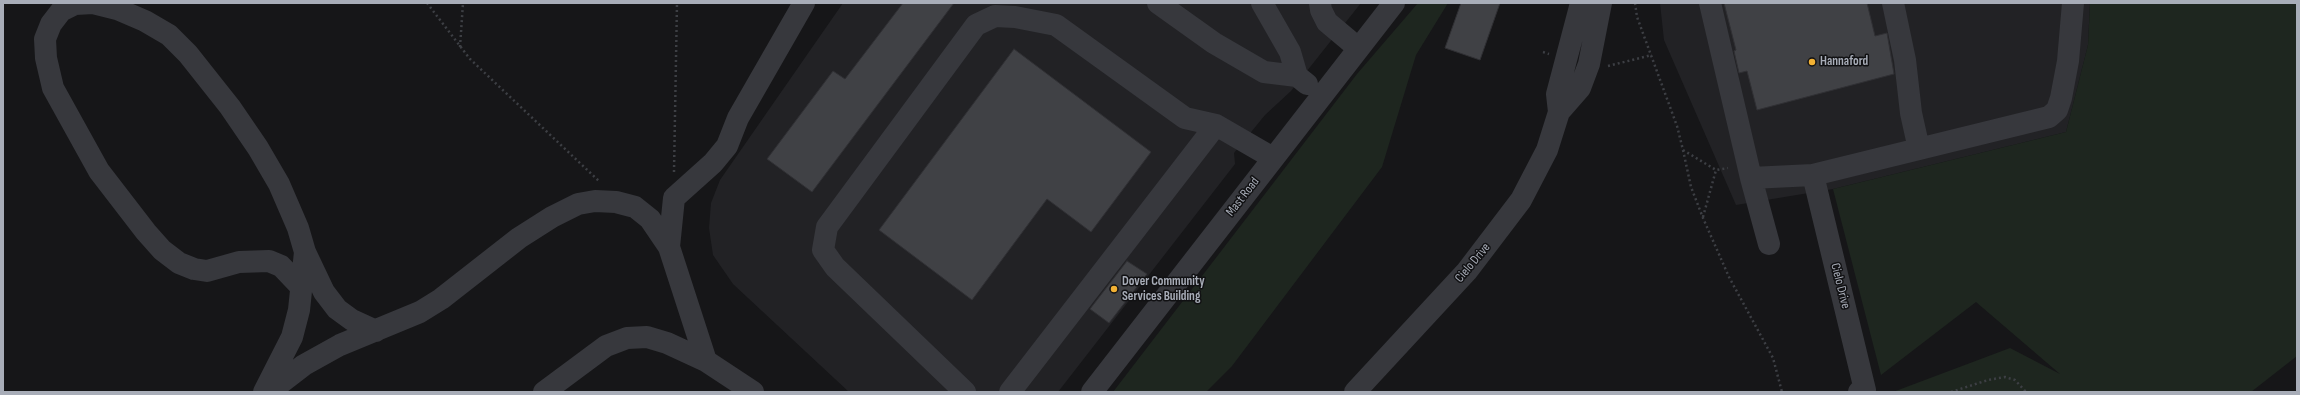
<!DOCTYPE html>
<html>
<head>
<meta charset="utf-8">
<style>
	body { margin:0 }
	#map { position:relative; width:2300px; height:395px; overflow:hidden; background:#161618; font-family:"Sofia Sans Condensed",sans-serif }
	canvas { display:block }
	.frame { position:absolute; inset:0; border:4px solid #a8adb8; pointer-events:none }
</style>
</head>
<body>
<div id="map">
<canvas width="2300" height="395"></canvas>
<div class="frame"></div>
</div>
<script>
const c = document.querySelector('canvas').getContext('2d');
c.lineJoin = 'round';
function paint(path, color) {
  c.fillStyle = color;
  c.fill(path, 'evenodd');
}
function toPath(rows) {
  const path = new Path2D();
  for (const r of rows) {
    path.moveTo(r[0], r[1]);
    for (let i = 2; i < r.length; i += 2) path.lineTo(r[i], r[i + 1]);
  }
  return path;
}
function strokePath(path, color, width, dash) {
  c.strokeStyle = color;
  c.lineWidth = width;
  c.lineCap = dash ? 'butt' : 'round';
  c.setLineDash(dash || []);
  c.stroke(path);
}
function write(font, color, halo, rows, align = 'center') {
  c.font = font + ' "Sofia Sans Condensed",sans-serif';
  c.lineWidth = 3;
  c.setLineDash([]);
  c.textBaseline = 'middle';
  c.strokeStyle = halo;
  c.fillStyle = color;
  for (const [text, x, y, turn = 0] of rows) {
    c.save();
    c.translate(x, y);
    c.rotate((+turn || 0) * Math.PI / 180);
    c.textAlign = isNaN(turn) ? turn : align;
    if (halo) c.strokeText(text, 0, 0);
    c.fillText(text, 0, 0);
    c.restore();
  }
}
paint(toPath([
	[843,3,1361,3,1291,91,1265,115,1234,153,1235,164,1058,392,849,392,733,284,713,255,709,228,711,203,720,180],
	[1660,3,2090,3,2088,45,2066,132,1833,189,1736,205,1664,40]
]), '#222225');
paint(toPath([
	[1418,3,1448,3,1416,55,1382,167,1232,366,1206,392,1113,392,1357,74],
	[2090,3,2297,3,2297,356,2251,392,1893,392,2010,348,2060,374,1976,302,1881,375,1833,189,2066,132,2088,45]
]), '#1e261f');
const building = toPath([
	[903,3,954,3,812,192,767,159,833,71,845,79,903,3],
	[1461,3,1500,3,1480,60,1445,48,1461,3],
	[1724,3,1867,3,1875,36,1887,33,1894,74,1757,110,1747,71,1739,73,1734,51,1736,50,1724,3],
	[1014,49,1151,152,1091,232,1047,199,972,300,879,230,1014,49],
	[1127,261,1147,274,1109,323,1090,309,1127,261]
]);
paint(building, '#404145');
strokePath(building, '#303034', 1);
strokePath(toPath([
	[427,3,470,59,600,182],
	[1635,3,1637,17,1677,126,1683,150,1716,170,1728,168],
	[460,47,463,3],
	[1543,52,1549,54],
	[1608,66,1652,55],
	[1683,150,1691,187,1703,218,1729,277,1773,358,1782,392],
	[674,172,677,3],
	[1703,217,1716,170],
	[1951,392,1988,380,2005,377,2015,380,2026,392]
]), '#3d3f44', 2.5, [2, 3]);
strokePath(toPath([
	[1158,3,1214,43,1264,72,1297,76],
	[1262,3,1290,52,1297,76,1307,84],
	[1320,3,1321,10,1327,22,1358,48],
	[1710,3,1751,178,1813,175,2049,117,2057,110,2061,98,2068,61,2073,3],
	[1893,3,1905,60,1911,113,1919,149],
	[1559,112,1580,88,1589,64,1601,3],
	[1813,175,1865,390,1859,392],
	[1751,178,1769,244],
	[305,252,324,292,337,309,352,320,376,331],
	[706,361,669,247,674,198,713,163,727,146,738,118,804,3],
	[264,392,292,337,299,310,305,252,298,228,279,184,258,148,230,107,188,54,169,35,145,21,117,9,93,3,75,4,61,11,51,24,45,39,46,58,53,88,99,171,146,232,162,250,179,263,194,269,207,271,239,262,269,261,281,266,301,287],
	[269,392,304,365,340,345,420,312,441,299,519,238,552,217,578,204,595,201,616,202,635,207,650,219,669,247],
	[544,392,606,346,627,338,647,337,667,343,706,361,753,392],
	[965,392,835,267,823,250,827,227,976,25,995,16,1015,17,1056,25,1185,118,1216,125,1273,158],
	[1010,392,1216,125],
	[1092,392,1394,3],
	[1355,392,1467,271,1521,200,1547,150,1559,112,1557,94,1581,3]
]), '#37383d', 22);
for (const [x, y, r, color] of [
	[1812,62,4,"#f2b134"],
	[1114,289,4,"#f2b134"]
]) {
  const dot = new Path2D();
  dot.arc(x, y, r, 0, 2 * Math.PI);
  c.fillStyle = color;
  c.fill(dot);
  strokePath(dot, '#111113', 1.5);
}
write('bold 13px', '#a8adb8', '#111113', [
	["Hannaford",1820,62],
	["Dover Community",1122,282],
	["Services Building",1122,297]
], 'left');
write('13px', '#a8adb8', '#111113', [
	["Mast Road",1243,197,-52],
	["Cielo Drive",1473,263,-50],
	["Cielo Drive",1840,286,76]
]);
</script>
</body>
</html>
